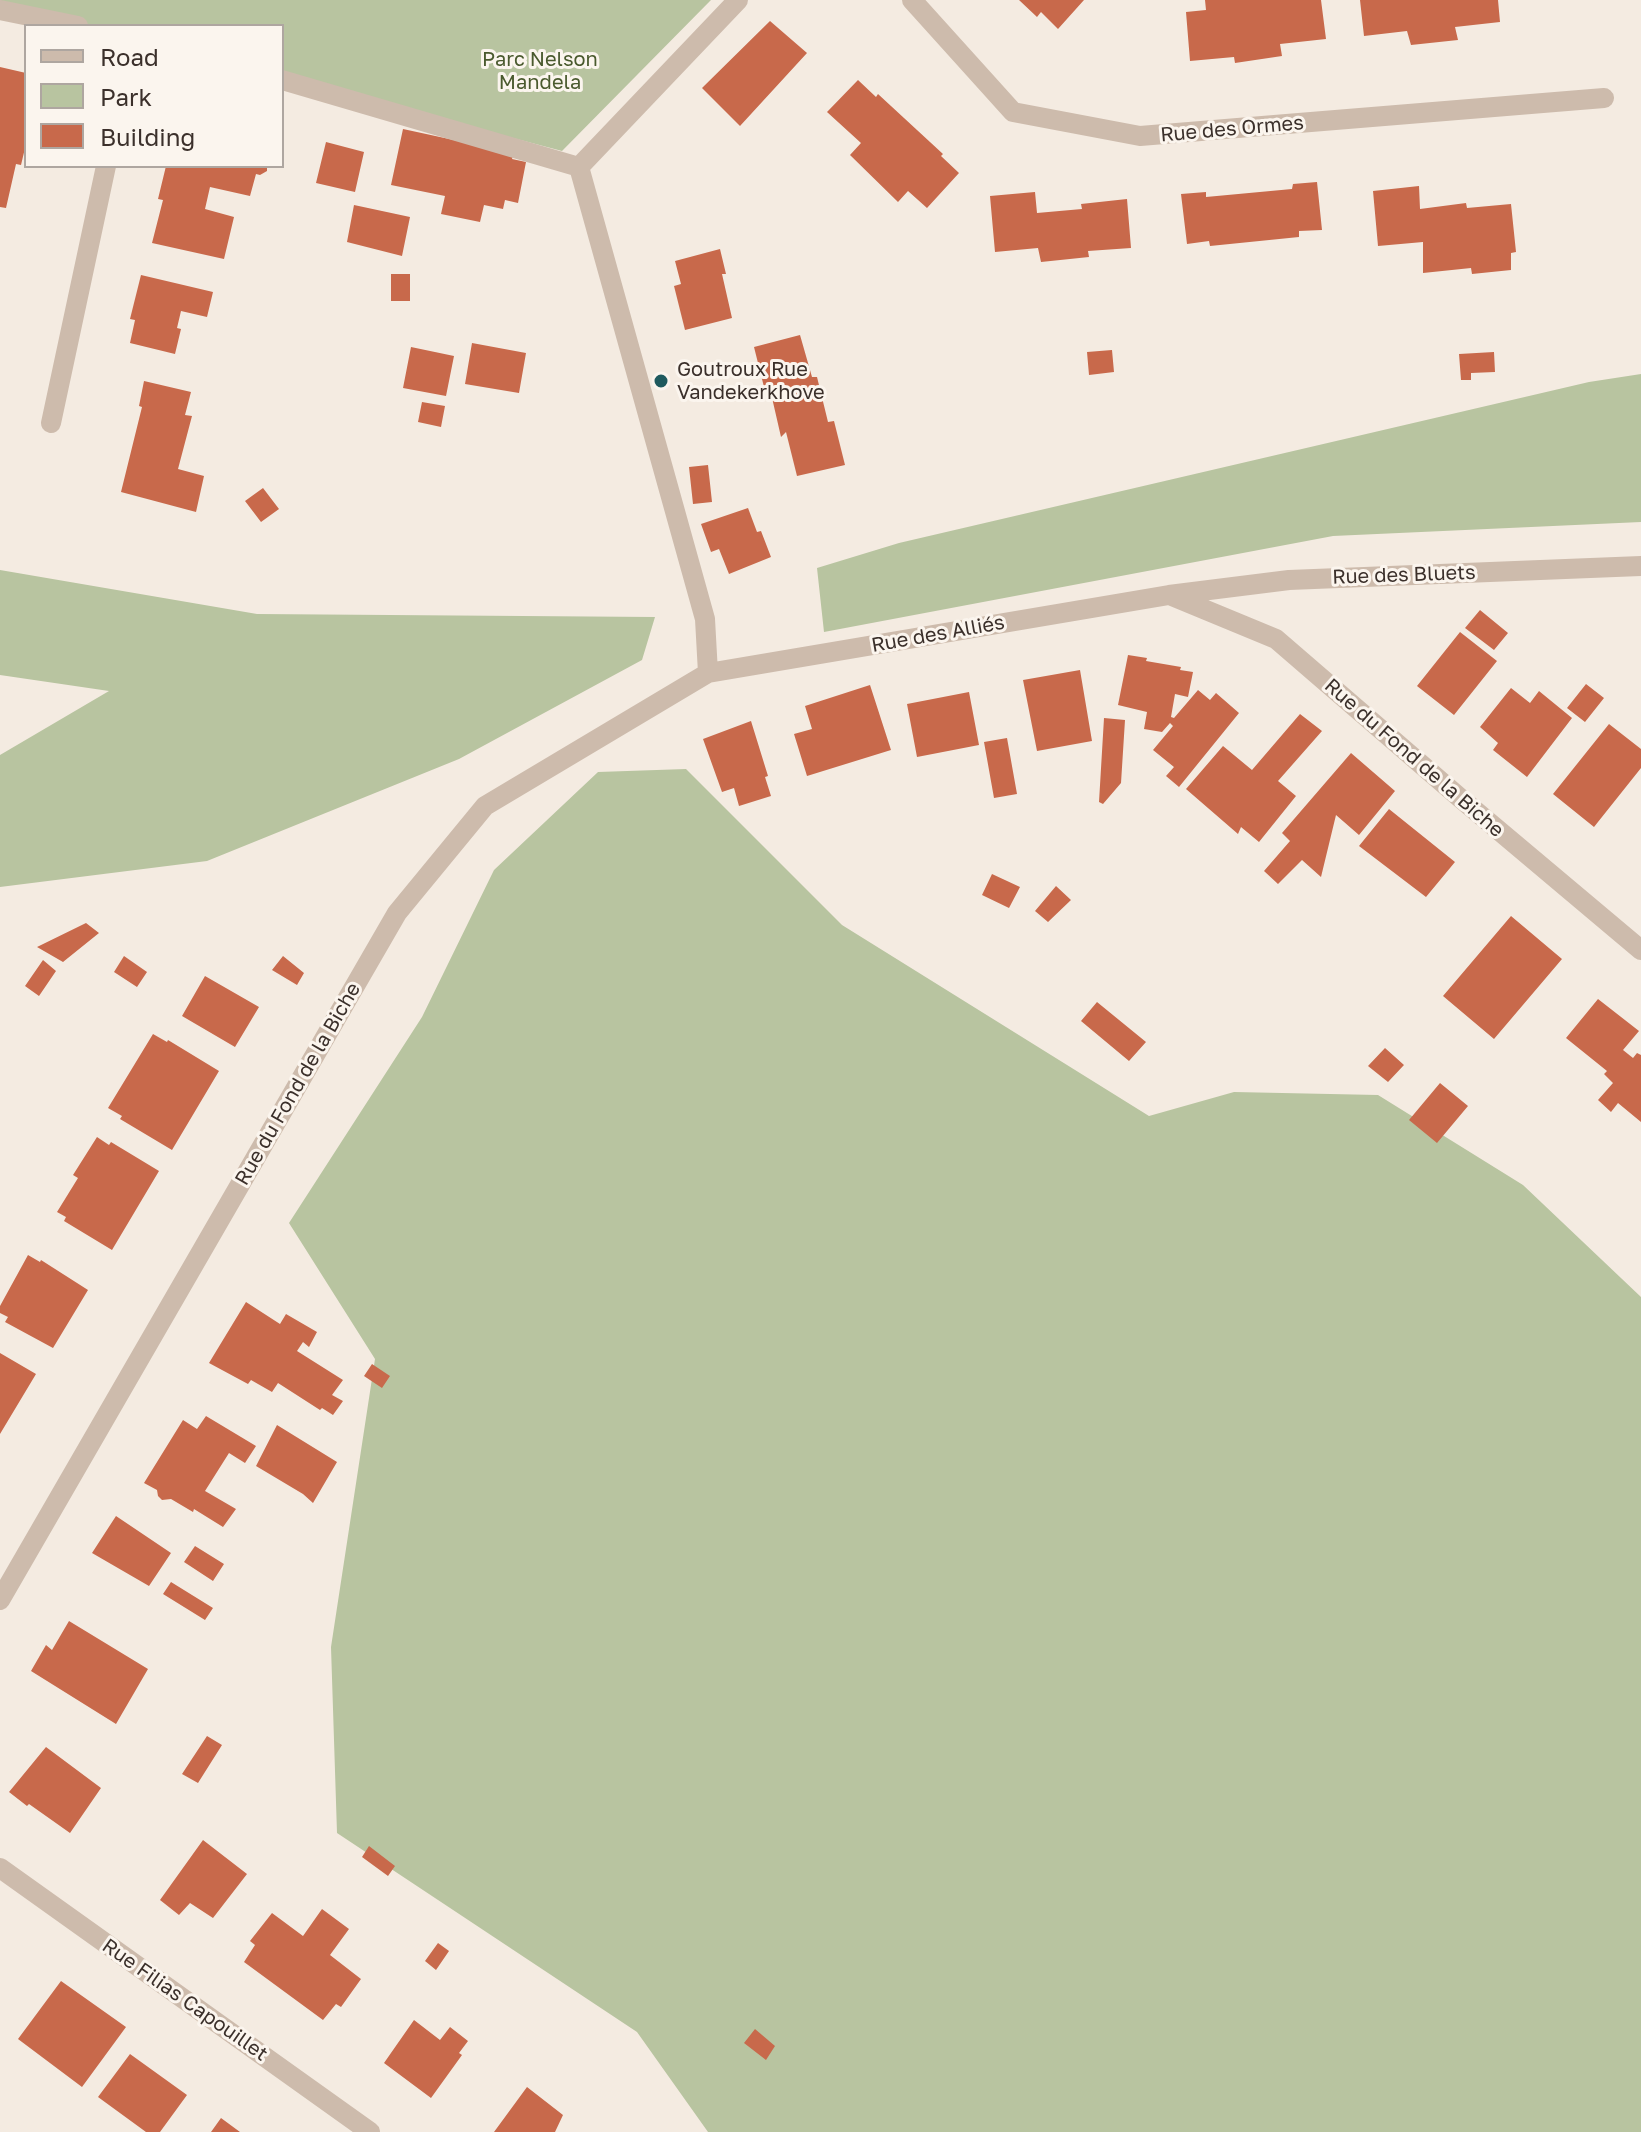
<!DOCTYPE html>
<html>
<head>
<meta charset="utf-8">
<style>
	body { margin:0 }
	#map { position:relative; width:1641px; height:2132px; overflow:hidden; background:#f4ebe1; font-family:"Golos Text",sans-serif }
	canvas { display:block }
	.legend { position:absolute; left:24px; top:24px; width:260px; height:144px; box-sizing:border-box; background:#fbf5ee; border:2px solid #aea6a0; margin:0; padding:10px 14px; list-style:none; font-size:24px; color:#3b302b }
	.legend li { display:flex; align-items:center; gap:16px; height:40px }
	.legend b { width:40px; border:2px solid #aea6a0 }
</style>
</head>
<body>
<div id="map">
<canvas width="1641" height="2132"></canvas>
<ul class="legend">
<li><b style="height:10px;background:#cdbbac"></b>Road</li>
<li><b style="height:22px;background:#b8c4a0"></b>Park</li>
<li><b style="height:22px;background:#c8694b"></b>Building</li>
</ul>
</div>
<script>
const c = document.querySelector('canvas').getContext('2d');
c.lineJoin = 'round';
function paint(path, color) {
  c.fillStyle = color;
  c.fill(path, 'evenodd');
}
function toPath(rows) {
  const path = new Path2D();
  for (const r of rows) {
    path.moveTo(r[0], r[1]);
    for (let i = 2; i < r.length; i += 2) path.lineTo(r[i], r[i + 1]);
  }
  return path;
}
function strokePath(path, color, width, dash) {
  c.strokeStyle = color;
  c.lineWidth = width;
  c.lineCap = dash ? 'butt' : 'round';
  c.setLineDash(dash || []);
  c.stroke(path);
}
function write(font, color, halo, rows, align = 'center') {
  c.font = font + ' "Golos Text",sans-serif';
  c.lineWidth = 6;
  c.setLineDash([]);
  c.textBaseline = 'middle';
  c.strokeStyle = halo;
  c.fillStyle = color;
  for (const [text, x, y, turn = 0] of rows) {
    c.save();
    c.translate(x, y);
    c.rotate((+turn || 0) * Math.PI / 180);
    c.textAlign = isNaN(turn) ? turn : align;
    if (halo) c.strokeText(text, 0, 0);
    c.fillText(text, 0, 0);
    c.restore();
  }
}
paint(toPath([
	[0,0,711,0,562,151,282,77,282,26,91,26,0,2],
	[1641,374,1641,522,1333,536,824,632,817,568,899,543,1589,382],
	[0,570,257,614,655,617,642,660,459,759,207,861,0,887,0,755,109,691,0,675],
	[686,769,842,925,1149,1116,1234,1092,1378,1095,1523,1185,1641,1297,1641,2132,708,2132,637,2032,337,1833,331,1647,375,1359,289,1223,422,1017,494,870,598,772]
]), '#b8c4a0');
paint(toPath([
	[1019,0,1084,0,1058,29,1041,12,1037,17],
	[1205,0,1321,0,1326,39,1280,44,1282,56,1235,63,1234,57,1190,61,1186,12,1206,10],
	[1360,0,1498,0,1500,22,1455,27,1458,40,1411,45,1407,31,1364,36],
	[770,21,807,53,740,126,702,88],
	[0,67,26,73,26,144,21,165,16,164,6,208,0,207],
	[858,80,876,97,878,94,943,154,941,156,959,173,927,208,908,191,898,202,850,155,861,143,827,112],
	[403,129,514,153,512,159,526,162,518,203,505,200,503,209,484,205,480,222,441,214,445,196,391,185],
	[326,142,364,152,355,192,316,183],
	[166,166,267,166,267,171,260,175,256,174,250,196,210,187,205,209,234,217,224,259,152,243,163,200,158,199],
	[1317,182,1322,230,1299,231,1299,237,1210,246,1209,241,1187,244,1181,194,1206,192,1206,197,1292,189,1293,184],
	[1419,186,1420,209,1466,203,1467,208,1511,204,1516,252,1511,253,1511,270,1472,274,1471,268,1423,273,1423,242,1378,246,1373,191],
	[1035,192,1037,213,1082,209,1081,204,1127,199,1131,248,1088,251,1089,257,1041,262,1038,248,995,252,990,196],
	[354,205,410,217,402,256,347,242],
	[720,249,726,274,722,274,732,318,685,330,674,286,681,284,675,261],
	[391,274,410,274,410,301,391,301],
	[141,275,213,292,207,317,181,311,177,328,181,329,175,354,130,343,135,320,130,319],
	[800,335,812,377,817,377,828,422,834,421,845,465,797,476,786,432,781,437,770,389,765,391,754,347],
	[472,343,526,353,519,393,465,384],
	[411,347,454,356,446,396,403,388],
	[1112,350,1114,372,1089,375,1087,352],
	[1494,352,1495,372,1471,373,1471,380,1461,380,1459,354],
	[144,381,191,392,185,415,192,416,178,469,204,476,196,512,121,492,142,407,139,406],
	[422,402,445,406,441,427,418,422],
	[708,465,712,502,693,504,689,467],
	[263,488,279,509,261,522,245,501],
	[748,508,757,532,761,531,771,557,729,574,719,549,711,552,701,524],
	[1480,610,1508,633,1494,650,1465,628],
	[1460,632,1497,661,1454,715,1417,686],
	[1128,655,1147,658,1146,661,1181,667,1180,670,1193,672,1188,697,1175,694,1171,717,1174,718,1198,690,1210,700,1216,693,1239,713,1179,787,1166,776,1174,767,1153,750,1173,726,1170,723,1162,732,1144,729,1147,712,1118,705],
	[1080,670,1092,741,1037,751,1023,680],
	[1586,684,1604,698,1585,722,1567,708],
	[870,685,891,750,807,776,794,734,812,729,805,706],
	[1511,688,1530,703,1539,691,1572,718,1527,777,1493,750,1498,743,1480,727],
	[969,692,979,745,917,757,907,704],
	[1300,714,1322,731,1278,781,1296,796,1259,842,1241,827,1238,834,1186,789,1223,746,1252,770],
	[1104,718,1125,720,1121,783,1103,804,1099,802],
	[751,721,768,776,765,777,771,796,739,806,734,788,722,792,703,739],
	[1609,724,1641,749,1641,768,1594,827,1553,794],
	[1007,738,1017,794,994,798,984,742],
	[1351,753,1395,791,1359,835,1336,815,1321,877,1302,860,1278,884,1264,871,1290,841,1282,833],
	[1389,809,1455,862,1426,897,1359,846],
	[992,874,1020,887,1009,908,982,895],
	[1056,886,1071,900,1048,922,1035,911],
	[1511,916,1562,959,1494,1039,1443,996],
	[86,923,99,933,63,962,37,947],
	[124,956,147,972,137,987,114,972],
	[283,956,304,973,297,985,272,970],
	[43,960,56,971,39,996,25,986],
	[205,976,259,1007,235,1047,182,1016],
	[1598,999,1639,1031,1623,1050,1633,1058,1637,1053,1641,1055,1641,1122,1618,1103,1611,1112,1598,1100,1613,1083,1604,1074,1607,1071,1566,1038],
	[1097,1002,1146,1042,1129,1061,1081,1021],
	[153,1034,167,1042,168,1040,219,1071,172,1150,120,1119,122,1116,108,1108],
	[1385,1048,1404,1065,1388,1082,1368,1066],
	[1440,1083,1468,1106,1437,1143,1409,1120],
	[97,1137,109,1145,111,1142,159,1171,112,1250,64,1221,66,1217,57,1212,78,1178,73,1175],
	[28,1255,40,1262,41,1260,88,1290,53,1348,5,1322,8,1317,0,1313,0,1306],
	[246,1302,280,1324,286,1314,317,1332,309,1347,303,1342,297,1351,343,1380,332,1395,343,1401,333,1415,322,1408,320,1410,278,1383,272,1392,251,1380,248,1384,209,1363],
	[0,1353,36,1374,0,1434],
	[372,1364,390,1376,382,1388,364,1376],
	[206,1416,256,1446,245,1463,229,1453,205,1491,236,1509,223,1527,194,1509,193,1512,171,1499,162,1500,158,1496,157,1490,144,1483,183,1420,197,1429],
	[277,1425,337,1462,313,1503,303,1494,256,1466],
	[116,1516,171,1553,149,1586,92,1553],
	[195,1546,224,1564,213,1581,184,1562],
	[171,1582,213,1608,205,1620,163,1594],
	[69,1621,148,1669,116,1724,31,1671,46,1645,52,1650],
	[207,1736,222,1745,198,1783,182,1774],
	[46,1747,101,1788,70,1833,29,1804,27,1806,9,1792],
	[203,1840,247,1874,213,1918,190,1903,179,1915,160,1900],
	[369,1846,395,1866,388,1876,362,1857],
	[322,1909,349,1929,330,1955,361,1979,341,2007,336,2004,323,2020,244,1962,255,1945,250,1941,272,1913,303,1936],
	[438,1943,449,1951,436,1970,425,1961],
	[61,1981,126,2027,82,2087,18,2039],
	[414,2020,440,2040,450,2027,468,2041,459,2053,462,2055,431,2098,384,2063],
	[755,2029,775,2046,766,2060,744,2043],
	[130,2054,187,2095,160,2132,146,2132,98,2097],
	[527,2087,563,2115,555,2132,494,2132],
	[221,2118,240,2132,211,2132]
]), '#c8694b');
strokePath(toPath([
	[912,0,1013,112,1140,136,1604,98],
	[0,10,78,26],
	[282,80,579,167],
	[579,167,705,619,708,673],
	[579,167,738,0],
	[51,423,106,166],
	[1172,596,1276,639,1459,797,1641,950],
	[0,1600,397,913,485,806,708,673,1169,595,1289,580,1641,566],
	[0,1868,370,2132]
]), '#cdbbac', 20);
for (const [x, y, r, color] of [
	[661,381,8,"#1f5a5e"]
]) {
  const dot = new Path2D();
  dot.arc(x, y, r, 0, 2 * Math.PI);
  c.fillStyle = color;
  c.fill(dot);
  strokePath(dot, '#fbf5ee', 3);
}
write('20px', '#4a5a2e', '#fbf5ee', [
	["Parc Nelson",540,60],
	["Mandela",540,83]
]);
write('20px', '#3b302b', '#fbf5ee', [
	["Rue des Ormes",1232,129,-5],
	["Rue des Bluets",1404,575,-2],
	["Rue des Alliés",938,634,-10],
	["Rue du Fond de la Biche",1414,758,41],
	["Rue du Fond de la Biche",298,1084,-60],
	["Rue Filias Capouillet",185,2000,35]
]);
write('20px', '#3b302b', '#fbf5ee', [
	["Goutroux Rue",677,370],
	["Vandekerkhove",677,393]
], 'left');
</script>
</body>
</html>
